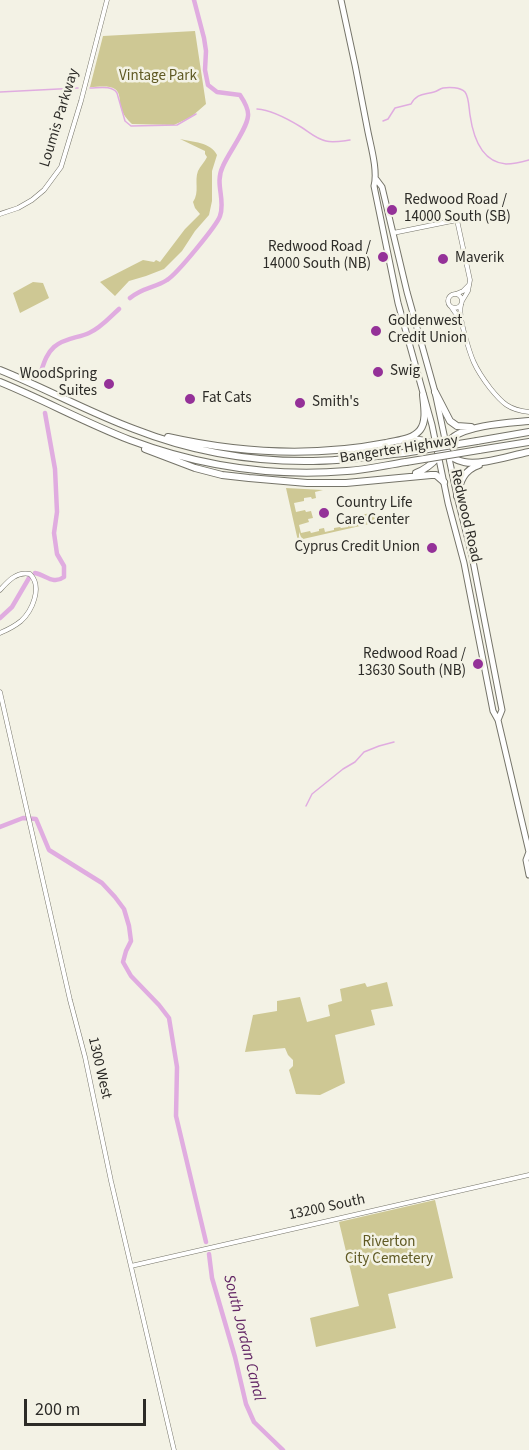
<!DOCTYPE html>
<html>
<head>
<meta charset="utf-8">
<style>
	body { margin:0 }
	#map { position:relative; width:529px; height:1450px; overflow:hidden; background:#f3f2e5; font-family:"Source Sans 3",sans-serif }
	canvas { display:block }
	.scale { position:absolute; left:24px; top:1399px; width:122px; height:27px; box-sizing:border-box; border:3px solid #2c2b27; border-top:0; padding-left:8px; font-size:18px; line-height:21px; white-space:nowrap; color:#2c2b27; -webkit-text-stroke:4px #f3f2e5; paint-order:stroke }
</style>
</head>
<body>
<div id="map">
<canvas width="529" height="1450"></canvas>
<div class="scale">200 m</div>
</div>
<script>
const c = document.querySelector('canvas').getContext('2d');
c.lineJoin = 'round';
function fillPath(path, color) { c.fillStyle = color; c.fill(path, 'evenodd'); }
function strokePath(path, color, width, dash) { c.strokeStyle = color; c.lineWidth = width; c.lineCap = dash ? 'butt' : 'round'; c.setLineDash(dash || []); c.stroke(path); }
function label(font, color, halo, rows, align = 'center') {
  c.font = font + ' "Source Sans 3",sans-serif'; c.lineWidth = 5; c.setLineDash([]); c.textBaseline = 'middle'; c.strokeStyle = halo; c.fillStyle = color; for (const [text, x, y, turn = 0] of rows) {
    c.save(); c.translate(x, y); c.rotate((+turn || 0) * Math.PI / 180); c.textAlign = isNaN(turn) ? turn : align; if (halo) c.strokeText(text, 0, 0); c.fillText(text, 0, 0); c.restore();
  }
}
fillPath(new Path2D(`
	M 195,31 L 206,104 L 191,117 L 174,125 L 132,124 C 127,119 123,115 121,108 C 119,102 121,93 115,89 C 109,85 98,87 90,87 L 103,36 Z
	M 180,139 C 192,142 211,142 217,155 L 212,171 L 212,201 L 209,215 L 195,231 L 182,251 L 164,269 L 146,276 L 129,281 L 115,296 L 100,282 L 143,260 L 154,262 L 156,260 L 160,262 L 185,229 L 200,214 L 195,208 L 193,202 C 200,192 194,181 198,171 C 200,166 205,162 207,157 L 205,154 L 205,151 Z
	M 33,282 L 43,283 L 49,298 L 20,313 L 13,293 Z
	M 286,488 L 323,490 L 315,492 L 316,498 L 312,499 L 311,497 L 304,498 L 304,501 L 294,503 L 296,512 L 305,510 L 306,512 L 311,511 L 313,518 L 308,519 L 309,522 L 299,525 L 301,533 L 310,531 L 311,533 L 319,531 L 319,529 L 324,528 L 325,532 L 334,530 L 334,528 L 340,527 L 341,528 L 348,527 L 348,525 L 360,521 L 359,515 L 372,513 L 382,521 L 303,539 L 301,537 L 299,532 L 299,537 L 301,540 L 298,541 Z
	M 387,982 L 393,1006 L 371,1010 L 375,1025 L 335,1035 L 345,1083 L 320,1095 L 296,1094 L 289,1070 L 293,1066 L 293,1060 L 288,1055 L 285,1048 L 245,1052 L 253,1015 L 277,1011 L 277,1001 L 300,997 L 307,1022 L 330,1016 L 328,1005 L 342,1001 L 340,989 L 365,983 L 367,987 Z
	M 435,1200 L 453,1278 L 388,1294 L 396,1328 L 316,1347 L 310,1318 L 359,1306 L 339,1222 Z`), '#cec894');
strokePath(new Path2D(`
	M 90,88 C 99,88 112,85 117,93 L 125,121 L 131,126 L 177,125 L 196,114
	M 0,92 L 78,88
	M 257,109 C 272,110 288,119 301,127 C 309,132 316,139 326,141 C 333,143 342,141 350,140
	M 383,121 L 388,119 L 395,108 L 411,104 C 417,93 424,95 434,92 C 438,91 439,89 443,88 C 449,87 460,87 465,92 C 469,97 469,109 470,115 C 473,136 481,162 506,164 C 513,164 522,162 529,160
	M 306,806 L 312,794 L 343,769 L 355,762 L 364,752 L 379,746 L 394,742`), '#e0ace0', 1.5);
strokePath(new Path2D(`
	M 130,298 C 143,287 155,288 167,280 C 177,274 217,225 220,216 C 226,199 214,184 223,166 C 229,152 247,129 248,116 C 249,109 244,101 240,95 L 217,92 L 208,85 L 205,70 L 206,51 L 204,38 L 194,0
	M 39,377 C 43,367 45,355 54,347 C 64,338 78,338 89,333 C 101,328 110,317 119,309
	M 35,573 C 46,575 53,585 64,577 L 64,566 L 57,554 L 54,533 L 57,512 L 55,469 L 45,413
	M 0,618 L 12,607 L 29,578
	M 0,827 L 23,818 L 36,819 L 49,850 L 102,883 L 115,897 L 124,909 L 129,926 L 131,941 L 126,951 L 123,962 L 131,976 L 159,1005 L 169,1018 L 177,1067 L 176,1116 L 206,1242
	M 209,1254 L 212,1278 L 235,1357 L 246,1404 L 254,1422 L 283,1450`), '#e0ace0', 4.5);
const tertiary = new Path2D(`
	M 0,214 L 18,208 L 32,200 L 44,190 L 61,167 L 81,101 L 107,0
	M 393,233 L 457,220 L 470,280 L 468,291 L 462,301
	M448 301a7 7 0 1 1 14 0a7 7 0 1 1-14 0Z
	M 456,294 L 463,291 L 469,285
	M 461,305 C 459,313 462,324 464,332 C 471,358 474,367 490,388 C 502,403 509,410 529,412
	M 452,308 L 461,321
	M 0,590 C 8,581 17,571 30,574 C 43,587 32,611 21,621 C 15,626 7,630 0,633
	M 0,692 L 70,1000 L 85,1057 L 111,1181 L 174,1450
	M 131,1266 L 529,1175`);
const primary = new Path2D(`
	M 341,0 C 351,44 360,88 368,132 C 371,147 378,171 374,186 L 398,303 L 432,425 L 448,503 L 464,563 L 493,711 L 498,720 L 529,852 L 526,860 L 529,875
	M 376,179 L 382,187 L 407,292 L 435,392 L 457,496 L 472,556 L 500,700 L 502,710 L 498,720`);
const motorway = new Path2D(`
	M 0,370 C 45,388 88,412 134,429 C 190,451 252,462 313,461 C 343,461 374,456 404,453
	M 0,382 C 44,400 86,423 130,440 C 199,466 273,477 347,471 C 366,470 386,465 406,462
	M 435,392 L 450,421 L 457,426 L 471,427
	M 168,437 C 239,453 314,457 386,443 C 397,440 412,440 420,430 C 427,421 424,406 423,395
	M 408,439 C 418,439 426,440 435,445 C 445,451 452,460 464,462 C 480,466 512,455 529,452
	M 477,441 L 529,432
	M 145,449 L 195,468 L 222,475 L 249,478 L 307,483 L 346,483 L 431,475 L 436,475 L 444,482
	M 479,450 L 529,442
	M 416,473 C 424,470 432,464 438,457 C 443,451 446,443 452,438 C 467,425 509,423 529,421
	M 457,496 C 460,481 464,470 479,465`);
strokePath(tertiary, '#757469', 5);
strokePath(primary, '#757469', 7);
strokePath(motorway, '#757469', 8);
strokePath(tertiary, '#fff', 4);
strokePath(primary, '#fff', 5);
strokePath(motorway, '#fff', 6);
const motorwayBridge = new Path2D(`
	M 404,453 L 477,441
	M 406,462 L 479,450`);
strokePath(motorwayBridge, '#757469', 8, []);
strokePath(motorwayBridge, '#fff', 6);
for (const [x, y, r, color] of [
	[392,210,6,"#943198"],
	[383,257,6,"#943198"],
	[443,259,6,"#943198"],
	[376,331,6,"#943198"],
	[378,372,6,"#943198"],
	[109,384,6,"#943198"],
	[190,399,6,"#943198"],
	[300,403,6,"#943198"],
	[324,513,6,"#943198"],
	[432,548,6,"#943198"],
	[478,664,6,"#943198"]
]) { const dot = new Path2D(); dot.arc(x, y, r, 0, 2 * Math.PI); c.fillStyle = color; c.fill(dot); strokePath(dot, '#f3f2e5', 2); }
label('15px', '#5f5923', '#f3f2e5', [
	["Vintage Park",158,77],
	["Riverton",389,1243],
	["City Cemetery",389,1260]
]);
label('15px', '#2c2b27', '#f3f2e5', [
	["Loumis Parkway",60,118,-73],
	["Bangerter Highway",399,450,-9],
	["Redwood Road",465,516,77],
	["1300 West",99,1068,77],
	["13200 South",327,1208,-12]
]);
label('15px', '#2c2b27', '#f3f2e5', [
	["Redwood Road /",404,201],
	["14000 South (SB)",404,218],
	["Redwood Road /",371,248,"right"],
	["14000 South (NB)",371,265,"right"],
	["Maverik",455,259],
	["Goldenwest",388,322],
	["Credit Union",388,339],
	["Swig",390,372],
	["WoodSpring",97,375,"right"],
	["Suites",97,392,"right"],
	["Fat Cats",202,399],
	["Smith's",312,403],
	["Country Life",336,504],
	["Care Center",336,521],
	["Cyprus Credit Union",420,548,"right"],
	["Redwood Road /",466,655,"right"],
	["13630 South (NB)",466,672,"right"]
], 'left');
label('italic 16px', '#622564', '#f3f2e5', [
	["South Jordan Canal",243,1338,76]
]);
</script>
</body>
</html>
